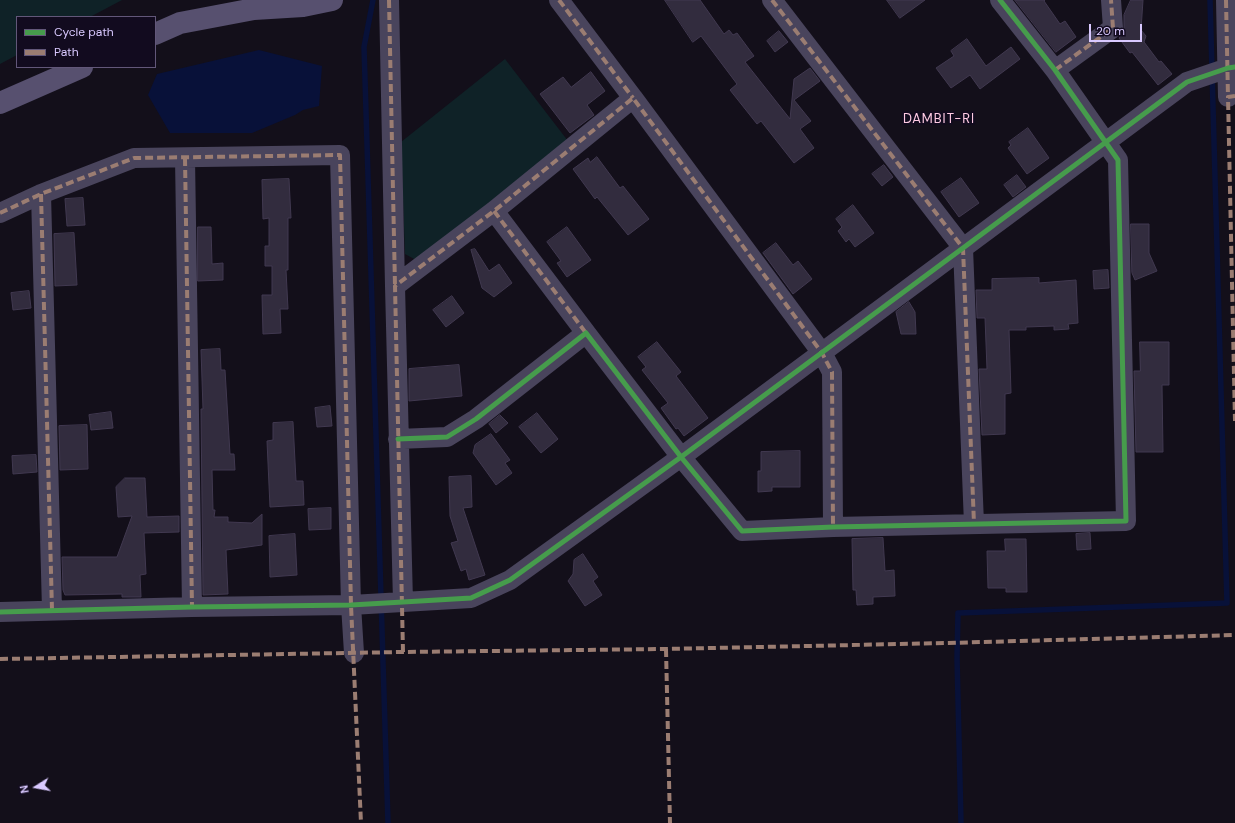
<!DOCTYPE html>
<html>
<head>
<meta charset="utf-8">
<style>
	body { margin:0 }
	#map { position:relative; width:1235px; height:823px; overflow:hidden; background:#130f1a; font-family:"DM Sans",sans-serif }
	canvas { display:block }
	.legend { position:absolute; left:16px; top:16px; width:140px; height:52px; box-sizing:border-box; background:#120b1f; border:1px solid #625779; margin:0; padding:5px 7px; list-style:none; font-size:12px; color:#d9c9ff }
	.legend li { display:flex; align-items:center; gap:8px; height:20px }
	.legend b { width:20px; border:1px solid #625779 }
	.north { position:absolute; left:16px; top:767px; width:40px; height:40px; -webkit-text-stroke:3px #120b1f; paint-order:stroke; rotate:259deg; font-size:11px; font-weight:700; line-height:16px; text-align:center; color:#d9c9ff }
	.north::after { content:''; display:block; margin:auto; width:14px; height:18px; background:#d9c9ff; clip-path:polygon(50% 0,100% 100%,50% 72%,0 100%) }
	.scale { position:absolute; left:1089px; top:24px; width:53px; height:18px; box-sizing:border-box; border:2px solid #d9c9ff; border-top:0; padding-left:5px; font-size:12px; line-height:14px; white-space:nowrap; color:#d9c9ff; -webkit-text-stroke:3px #120b1f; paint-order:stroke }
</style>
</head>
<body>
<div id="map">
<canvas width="1235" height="823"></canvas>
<ul class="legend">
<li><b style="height:5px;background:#469c4c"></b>Cycle path</li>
<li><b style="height:5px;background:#9b7d72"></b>Path</li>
</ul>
<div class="north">N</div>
<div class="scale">20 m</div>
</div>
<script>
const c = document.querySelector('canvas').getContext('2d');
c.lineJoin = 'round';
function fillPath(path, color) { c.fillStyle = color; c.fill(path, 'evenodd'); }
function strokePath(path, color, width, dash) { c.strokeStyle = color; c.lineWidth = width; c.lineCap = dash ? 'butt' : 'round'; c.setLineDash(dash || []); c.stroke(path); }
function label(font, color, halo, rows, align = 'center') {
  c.font = font + ' "DM Sans",sans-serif'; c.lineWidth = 4; c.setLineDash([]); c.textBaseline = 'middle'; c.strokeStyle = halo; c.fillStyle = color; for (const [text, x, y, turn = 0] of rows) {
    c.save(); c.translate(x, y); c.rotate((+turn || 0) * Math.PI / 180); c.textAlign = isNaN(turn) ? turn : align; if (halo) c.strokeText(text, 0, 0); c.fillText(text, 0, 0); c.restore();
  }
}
fillPath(new Path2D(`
	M 0,0 L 122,0 L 90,17 L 17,17 L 17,55 L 0,64 Z
	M 505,59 L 568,141 L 416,260 L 405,254 L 401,142 Z`), '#0f2227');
fillPath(new Path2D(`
	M 259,50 L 322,66 L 319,106 L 303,110 L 295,115 L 252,133 L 170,133 L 148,95 L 157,74 Z`), '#081139');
strokePath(new Path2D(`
	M 373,0 L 364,47 L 388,823
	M 961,823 L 957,658 L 958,613 L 1227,603 L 1210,0`), '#081139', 5.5);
const building = new Path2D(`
	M 665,0 L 700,0 L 724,34 L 729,30 L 733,35 L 737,33 L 754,56 L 745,62 L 790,119 L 794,79 L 810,68 L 820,81 L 794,100 L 811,121 L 800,129 L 814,148 L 794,163 L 761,121 L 757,124 L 730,90 L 737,84 L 701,36 L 693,42 Z
	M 887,0 L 925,0 L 900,18 Z
	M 1015,0 L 1045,0 L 1044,1 L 1060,24 L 1065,21 L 1076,37 L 1056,52 Z
	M 1131,0 L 1143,0 L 1141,30 L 1146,36 L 1144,42 L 1159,62 L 1161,61 L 1172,74 L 1158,85 L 1132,52 L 1130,53 L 1119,38 L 1124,32 L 1124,15 Z
	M 779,31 L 788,42 L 775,52 L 767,41 Z
	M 967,39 L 986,66 L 1011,47 L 1020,59 L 980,89 L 970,75 L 951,88 L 936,68 L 954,56 L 951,51 Z
	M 591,72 L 605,91 L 587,105 L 594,115 L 570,133 L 540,94 L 563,77 L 571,87 Z
	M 1028,128 L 1049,158 L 1027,174 L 1008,148 L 1011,145 L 1009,142 Z
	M 597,157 L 620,188 L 623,186 L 649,219 L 628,235 L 597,197 L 595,199 L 573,169 L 588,158 L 590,162 Z
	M 884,165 L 893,177 L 882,186 L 872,174 Z
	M 1017,175 L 1026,187 L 1013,197 L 1004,185 Z
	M 961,178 L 979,203 L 959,217 L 941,192 Z
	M 289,179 L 291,218 L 288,218 L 288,270 L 286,270 L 288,309 L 280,309 L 281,333 L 263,334 L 262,295 L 272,295 L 272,266 L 265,266 L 265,246 L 269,246 L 269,218 L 263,219 L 262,180 Z
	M 83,198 L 85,225 L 67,226 L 65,199 Z
	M 853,205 L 874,233 L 855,247 L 849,239 L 846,242 L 838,231 L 842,227 L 836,219 Z
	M 1131,224 L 1149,224 L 1149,253 L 1157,271 L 1135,280 L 1132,273 Z
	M 198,227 L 211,227 L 212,264 L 223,263 L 223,280 L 198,281 Z
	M 567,227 L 591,260 L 567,277 L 557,263 L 561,261 L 547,242 Z
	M 74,233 L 77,285 L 55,286 L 54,234 Z
	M 776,243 L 793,265 L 798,261 L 812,279 L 793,294 L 763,253 Z
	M 475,249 L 489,271 L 499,264 L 512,283 L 494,297 L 482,288 L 471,250 Z
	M 1108,270 L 1109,288 L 1094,289 L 1093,271 Z
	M 1039,278 L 1039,283 L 1076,280 L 1078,323 L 1068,324 L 1069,329 L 1054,330 L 1054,326 L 1026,327 L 1026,330 L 1009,330 L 1011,393 L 1005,394 L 1005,434 L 982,435 L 979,369 L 987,369 L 985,318 L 977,318 L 976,290 L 992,290 L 992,279 Z
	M 29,291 L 31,308 L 13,310 L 11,293 Z
	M 452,296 L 464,313 L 446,327 L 433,310 Z
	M 909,302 L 915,312 L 916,334 L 901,334 L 896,312 Z
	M 657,342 L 681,372 L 676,376 L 708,418 L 684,436 L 678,428 L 676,429 L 661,408 L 668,403 L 642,370 L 646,367 L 638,357 Z
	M 1140,342 L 1169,342 L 1169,385 L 1162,385 L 1163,452 L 1136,452 L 1134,371 L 1140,371 Z
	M 220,349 L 221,370 L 225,370 L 230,454 L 234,454 L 235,470 L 212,470 L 213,510 L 215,510 L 214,517 L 228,517 L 228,522 L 252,523 L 262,514 L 262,545 L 226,550 L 228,594 L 203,595 L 201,409 L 203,409 L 201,350 Z
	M 459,365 L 462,396 L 409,401 L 409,369 Z
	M 330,406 L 332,426 L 317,427 L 315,408 Z
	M 111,412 L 113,428 L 91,430 L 89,415 Z
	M 537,413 L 558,439 L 541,453 L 519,427 Z
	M 500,415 L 508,423 L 496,433 L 489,424 Z
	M 293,422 L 296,481 L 303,481 L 304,505 L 270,507 L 267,441 L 273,440 L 273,423 Z
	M 87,425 L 88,469 L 60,470 L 59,426 Z
	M 491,434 L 510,460 L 505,463 L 512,473 L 496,485 L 473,453 L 475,445 Z
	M 800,451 L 800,487 L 772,487 L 772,491 L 758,492 L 758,471 L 761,471 L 761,452 Z
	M 36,455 L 37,472 L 13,474 L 12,456 Z
	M 471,476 L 472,507 L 463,508 L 485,575 L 469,580 L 466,569 L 461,571 L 451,543 L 458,541 L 450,516 L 449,477 Z
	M 125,478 L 145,478 L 147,517 L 179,516 L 179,532 L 144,533 L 146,574 L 140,575 L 141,597 L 122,597 L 122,594 L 65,595 L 63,590 L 62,557 L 117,557 L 132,516 L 118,517 L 116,487 Z
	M 331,508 L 331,529 L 309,530 L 308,509 Z
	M 1090,533 L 1091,549 L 1077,550 L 1076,534 Z
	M 295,534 L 297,575 L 270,577 L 269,536 Z
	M 883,538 L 885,571 L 894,570 L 895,596 L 873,597 L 873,604 L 857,605 L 856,590 L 853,590 L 852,539 Z
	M 1005,539 L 1026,539 L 1027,592 L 1006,592 L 1006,588 L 988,588 L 987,551 L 1005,551 Z
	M 583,554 L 598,577 L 593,581 L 602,595 L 585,606 L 568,581 L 573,574 L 574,560 Z`);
fillPath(building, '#322c3e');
strokePath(building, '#413950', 1);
strokePath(new Path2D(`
	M 389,0 L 395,286
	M 559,0 L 633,98
	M 772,0 L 963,248 L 974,524
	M 1226,0 L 1228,97
	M 1055,70 L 1113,28 L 1111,0
	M 185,158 L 192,607
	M 41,194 L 52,610
	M 494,211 L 586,333
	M 0,213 L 41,194 L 134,158 L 340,155 L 351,605 L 354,653
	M 398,439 L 447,437 L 476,419 L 586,333 L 681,457 L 742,531 L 833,527 L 1126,521 L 1118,160 L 1055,70 L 1000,0
	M 403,602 L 395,286 L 494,211 L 633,98 L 822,353 L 832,372 L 833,527
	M 0,612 L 192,607 L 351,605 L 403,602 L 471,598 L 510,580 L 681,457 L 1187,82 L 1228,68 L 1235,67`), '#49445c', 20);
strokePath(new Path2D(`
	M 155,34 L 180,23 L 254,9 L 303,6 L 332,0
	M 0,103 L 82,67`), '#57506f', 22);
strokePath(new Path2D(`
	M 389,0 L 395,286
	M 559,0 L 633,98
	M 772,0 L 963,248 L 974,524
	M 1226,0 L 1228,97
	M 1055,70 L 1113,28 L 1111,0
	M 1235,96 L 1228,97 L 1235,421
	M 185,158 L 192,607
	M 41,194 L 52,610
	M 494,211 L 586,333
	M 0,213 L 41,194 L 134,158 L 340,155 L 351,605 L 361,823
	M 666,649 L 670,823
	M 403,652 L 395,286 L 494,211 L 633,98 L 822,353 L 832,372 L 833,527
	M 0,659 L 403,652 L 666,649 L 948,643 L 1235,635`), '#9b7d72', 4, [8, 4]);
strokePath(new Path2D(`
	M 398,439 L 447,437 L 476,419 L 586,333 L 681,457 L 742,531 L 833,527 L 1126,521 L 1118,160 L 1055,70 L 1000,0
	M 0,612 L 192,607 L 351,605 L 403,602 L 471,598 L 510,580 L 681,457 L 1187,82 L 1228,68 L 1235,67`), '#469c4c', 5);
c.letterSpacing = '1px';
label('13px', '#ffcbe3', '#120b1f', [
	["DAMBIT-RI",939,120]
]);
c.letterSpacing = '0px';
</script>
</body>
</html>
